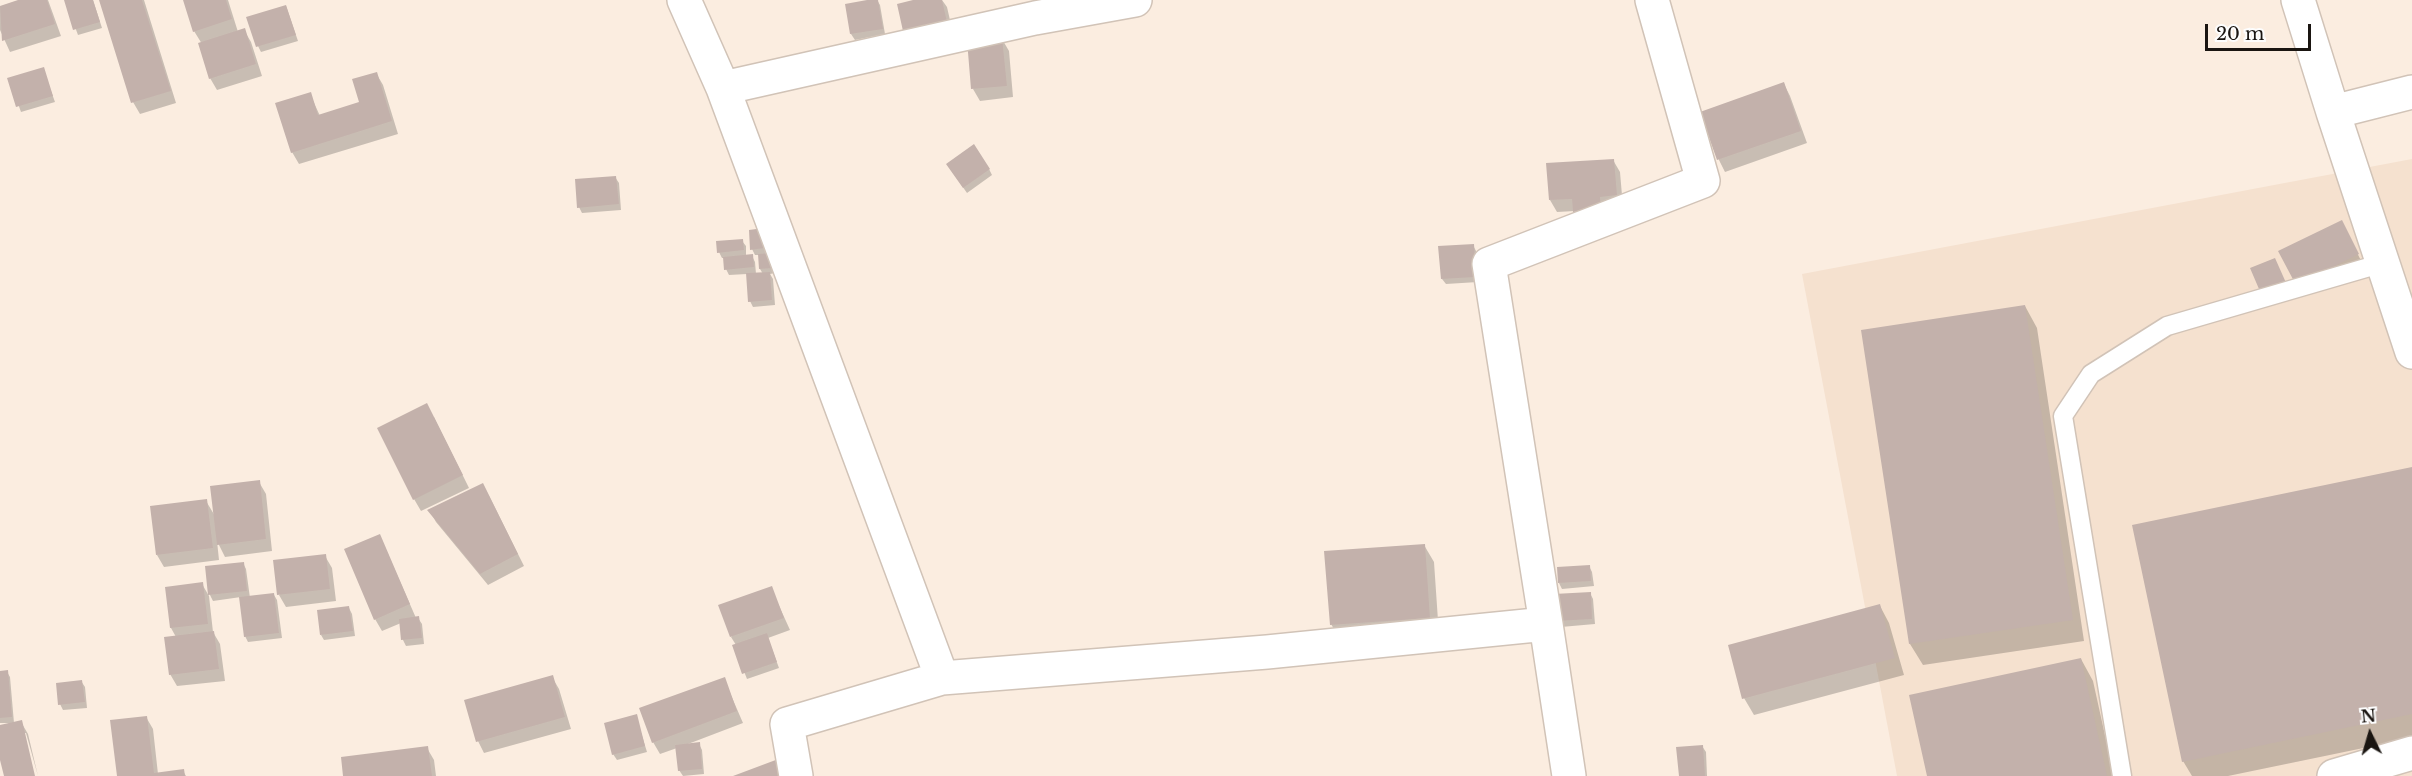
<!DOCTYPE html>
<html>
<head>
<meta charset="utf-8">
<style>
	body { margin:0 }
	#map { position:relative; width:2412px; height:776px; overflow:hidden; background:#fbede0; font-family:"Libre Baskerville",serif }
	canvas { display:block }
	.north { position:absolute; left:2340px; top:704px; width:60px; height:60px; -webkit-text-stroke:4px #fdfdfd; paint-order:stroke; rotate:355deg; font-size:16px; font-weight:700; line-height:24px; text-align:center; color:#1a1511 }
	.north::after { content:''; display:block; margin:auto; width:21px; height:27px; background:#1a1511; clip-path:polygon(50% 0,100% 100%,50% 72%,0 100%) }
	.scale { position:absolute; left:2205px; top:24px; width:106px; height:27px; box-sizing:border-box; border:3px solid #1a1511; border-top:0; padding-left:8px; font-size:18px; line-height:21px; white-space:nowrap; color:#1a1511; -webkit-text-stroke:4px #fdfdfd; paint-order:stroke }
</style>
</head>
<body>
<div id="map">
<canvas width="2412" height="776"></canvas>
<div class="north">N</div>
<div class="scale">20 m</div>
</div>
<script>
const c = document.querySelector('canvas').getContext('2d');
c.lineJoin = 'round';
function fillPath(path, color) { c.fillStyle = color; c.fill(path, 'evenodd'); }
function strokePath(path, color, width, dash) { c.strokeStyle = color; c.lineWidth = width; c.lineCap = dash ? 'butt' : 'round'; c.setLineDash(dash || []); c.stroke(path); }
fillPath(new Path2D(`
	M 2412,159 L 2412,776 L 1897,776 L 1802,274 Z`), '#f5e1cf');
fillPath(new Path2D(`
	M 23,0 L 48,0 L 61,36 L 10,52 L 0,30 L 0,7 Z
	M 65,0 L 93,0 L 102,28 L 78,35 Z
	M 101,0 L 144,0 L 176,103 L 140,114 L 133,102 Z
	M 185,0 L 228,0 L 238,32 L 244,30 L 251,42 L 262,76 L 217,90 L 210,78 L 202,44 L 194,31 Z
	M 877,0 L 880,5 L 885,34 L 855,40 L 851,34 L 846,5 Z
	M 920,0 L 942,0 L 947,7 L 957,51 Z
	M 286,6 L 298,41 L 261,52 L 258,46 Z
	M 1002,39 L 1009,51 L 1013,97 L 980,101 L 973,89 Z
	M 43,69 L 55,102 L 21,112 L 9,79 Z
	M 376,73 L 383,85 L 398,134 L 299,164 L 292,152 L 310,94 L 320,116 L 361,103 Z
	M 1784,84 L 1790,96 L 1807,143 L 1725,172 L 1719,160 L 1702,113 Z
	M 1613,160 L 1620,172 L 1623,207 L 1582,224 L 1575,211 L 1557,212 L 1550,200 Z
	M 989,169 L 992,175 L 967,193 L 951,170 Z
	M 615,177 L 619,183 L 621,210 L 582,213 L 579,207 Z
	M 750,231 L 771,255 L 775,273 L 770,274 L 773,279 L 775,305 L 753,307 L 750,301 L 747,274 L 729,275 L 726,269 L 725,258 L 722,258 L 719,252 L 742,241 L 746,246 L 746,256 L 752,256 L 755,262 L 756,274 L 763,274 L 760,269 L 759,255 L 755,255 L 752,249 Z
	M 2348,234 L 2364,267 L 2304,296 L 2297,285 Z
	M 1473,245 L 1476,251 L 1478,282 L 1446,284 L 1442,279 Z
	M 2025,306 L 2037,328 L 2084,641 L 1923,665 L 1910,644 Z
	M 434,417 L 469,488 L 421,511 L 414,499 Z
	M 2412,468 L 2412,738 L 2228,776 L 2192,776 L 2183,761 Z
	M 259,482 L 266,494 L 272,551 L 225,557 L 217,541 L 219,560 L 164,567 L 157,555 L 206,501 L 215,516 Z
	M 489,496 L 524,566 L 488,585 L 436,522 L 430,511 Z
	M 380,536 L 416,618 L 418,618 L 422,624 L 424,644 L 406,646 L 403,640 L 401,623 L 382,631 L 375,619 Z
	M 1424,545 L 1434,562 L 1439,635 L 1341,641 L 1331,624 Z
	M 325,556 L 332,568 L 336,601 L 286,607 L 279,595 Z
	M 243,563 L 246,569 L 250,598 L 274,595 L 277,600 L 282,638 L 248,642 L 245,636 L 241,597 L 213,601 L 210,595 L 206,568 Z
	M 1589,566 L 1592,572 L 1594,586 L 1562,589 L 1559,583 Z
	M 202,584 L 209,596 L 213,632 L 220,644 L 225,681 L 177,686 L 170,674 L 176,637 L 171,628 L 166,588 Z
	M 771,588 L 790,630 L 768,638 L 779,668 L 747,679 L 734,646 L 736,645 L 731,637 Z
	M 1590,593 L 1593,599 L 1595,624 L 1561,627 L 1558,621 Z
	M 1880,606 L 1889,623 L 1904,675 L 1754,715 L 1744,698 Z
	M 349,608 L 352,614 L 355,636 L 324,640 L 321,635 Z
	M 2081,659 L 2093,681 L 2114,776 L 1929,776 Z
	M 0,672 L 7,672 L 10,677 L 14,723 L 21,722 L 28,734 L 38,776 L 26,733 L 23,733 L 33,776 L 5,776 L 0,754 L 0,727 L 10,724 L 10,723 L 0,723 Z
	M 552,677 L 559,689 L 571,729 L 484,753 L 478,741 Z
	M 724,679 L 743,723 L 688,744 L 699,744 L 702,750 L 704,774 L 683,776 L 679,770 L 677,748 L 660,754 L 653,742 Z
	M 81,681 L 85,687 L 87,708 L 63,710 L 60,704 Z
	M 636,716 L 647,752 L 617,760 L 613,754 Z
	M 146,717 L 153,729 L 158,774 L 183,771 L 186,776 L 119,776 Z
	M 1702,746 L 1706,752 L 1707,776 L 1680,776 Z
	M 427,748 L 434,760 L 436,776 L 345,776 Z`), '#0003');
fillPath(new Path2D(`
	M 18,0 L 47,0 L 55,24 L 2,41 L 0,6 Z
	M 64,0 L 93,0 L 100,22 L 73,30 Z
	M 99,0 L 142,0 L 171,91 L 131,103 Z
	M 183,0 L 226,0 L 232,19 L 193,32 Z
	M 867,0 L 878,0 L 883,29 L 850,34 L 845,4 Z
	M 913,0 L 942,0 L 951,39 L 907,49 L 897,4 Z
	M 286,5 L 296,35 L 256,47 L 246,17 Z
	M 245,28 L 256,64 L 209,79 L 198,43 Z
	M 1002,37 L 1007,86 L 971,89 L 967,40 Z
	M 44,67 L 53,96 L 16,107 L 7,78 Z
	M 377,72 L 392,121 L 291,153 L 275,103 L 311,92 L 318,115 L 359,102 L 352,79 Z
	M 1784,82 L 1801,131 L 1717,160 L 1700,112 Z
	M 974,144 L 990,169 L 963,188 L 946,164 Z
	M 1614,159 L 1617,195 L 1600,197 L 1601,210 L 1573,212 L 1572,199 L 1549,200 L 1546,163 Z
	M 616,176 L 619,204 L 577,208 L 575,179 Z
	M 2342,220 L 2359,254 L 2296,285 L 2278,251 Z
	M 764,228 L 765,248 L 750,250 L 749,230 Z
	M 743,239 L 744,250 L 717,253 L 716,241 Z
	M 1474,244 L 1476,277 L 1441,279 L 1438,246 Z
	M 772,253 L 773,268 L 759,269 L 758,254 Z
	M 753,254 L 754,267 L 724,270 L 723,257 Z
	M 2275,258 L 2287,285 L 2262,296 L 2250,268 Z
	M 770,272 L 772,300 L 748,302 L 746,273 Z
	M 2025,305 L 2073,620 L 1909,644 L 1861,330 Z
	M 427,403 L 463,475 L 413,500 L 377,428 Z
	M 2412,467 L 2412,714 L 2182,762 L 2132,525 Z
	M 260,480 L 266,539 L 217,545 L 210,486 Z
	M 483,483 L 518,554 L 480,574 L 427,510 Z
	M 207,499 L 213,548 L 156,555 L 150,506 Z
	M 380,534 L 410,604 L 374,620 L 344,549 Z
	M 1425,544 L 1430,618 L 1330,625 L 1324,551 Z
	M 326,554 L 330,589 L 277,595 L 273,560 Z
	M 244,562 L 247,591 L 208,595 L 205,566 Z
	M 1590,565 L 1591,581 L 1558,583 L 1557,567 Z
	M 203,582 L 208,624 L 170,628 L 165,587 Z
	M 772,586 L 784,618 L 730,637 L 718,605 Z
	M 1591,592 L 1592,619 L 1556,621 L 1554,594 Z
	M 274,593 L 279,633 L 244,637 L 239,597 Z
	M 1880,604 L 1895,658 L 1742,699 L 1728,645 Z
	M 349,606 L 353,631 L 320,635 L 317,610 Z
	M 419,616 L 422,638 L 401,640 L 399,619 Z
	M 214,631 L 219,669 L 169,675 L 164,637 Z
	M 767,633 L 777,662 L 742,674 L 732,645 Z
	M 2081,658 L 2107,776 L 1927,776 L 1909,695 Z
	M 8,670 L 12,717 L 0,718 L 0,671 Z
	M 553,675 L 565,717 L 476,742 L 464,700 Z
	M 725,677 L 737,711 L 652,743 L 639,708 Z
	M 82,680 L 85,702 L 58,705 L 56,683 Z
	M 637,714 L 645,746 L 612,755 L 604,723 Z
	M 147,716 L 154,773 L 184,769 L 185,776 L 117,776 L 110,720 Z
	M 22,720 L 35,776 L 4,776 L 0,760 L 0,725 Z
	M 700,742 L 702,769 L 678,771 L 675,745 Z
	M 1703,745 L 1705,776 L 1679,776 L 1676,747 Z
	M 428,746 L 432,776 L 343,776 L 341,757 Z
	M 781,758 L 788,776 L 733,776 Z`), '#c3b1ab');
const service = new Path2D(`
	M 2122,776 L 2063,416 L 2091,374 L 2167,326 L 2383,263`);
const minor = new Path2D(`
	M 684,0 L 723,88 L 942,678 L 1267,652 L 1546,624 L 1489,264 L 1703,181 L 1652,0
	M 2298,0 L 2333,112 L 2412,92
	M 723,88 L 1035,18 L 1135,0
	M 2333,112 L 2412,352
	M 1546,624 L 1569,776
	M 796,776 L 787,724 L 942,678
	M 2334,776 L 2412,753`);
strokePath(service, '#d1c3b7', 21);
strokePath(minor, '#d1c3b7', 36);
strokePath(service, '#fff', 18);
strokePath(minor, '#fff', 33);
</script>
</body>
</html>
